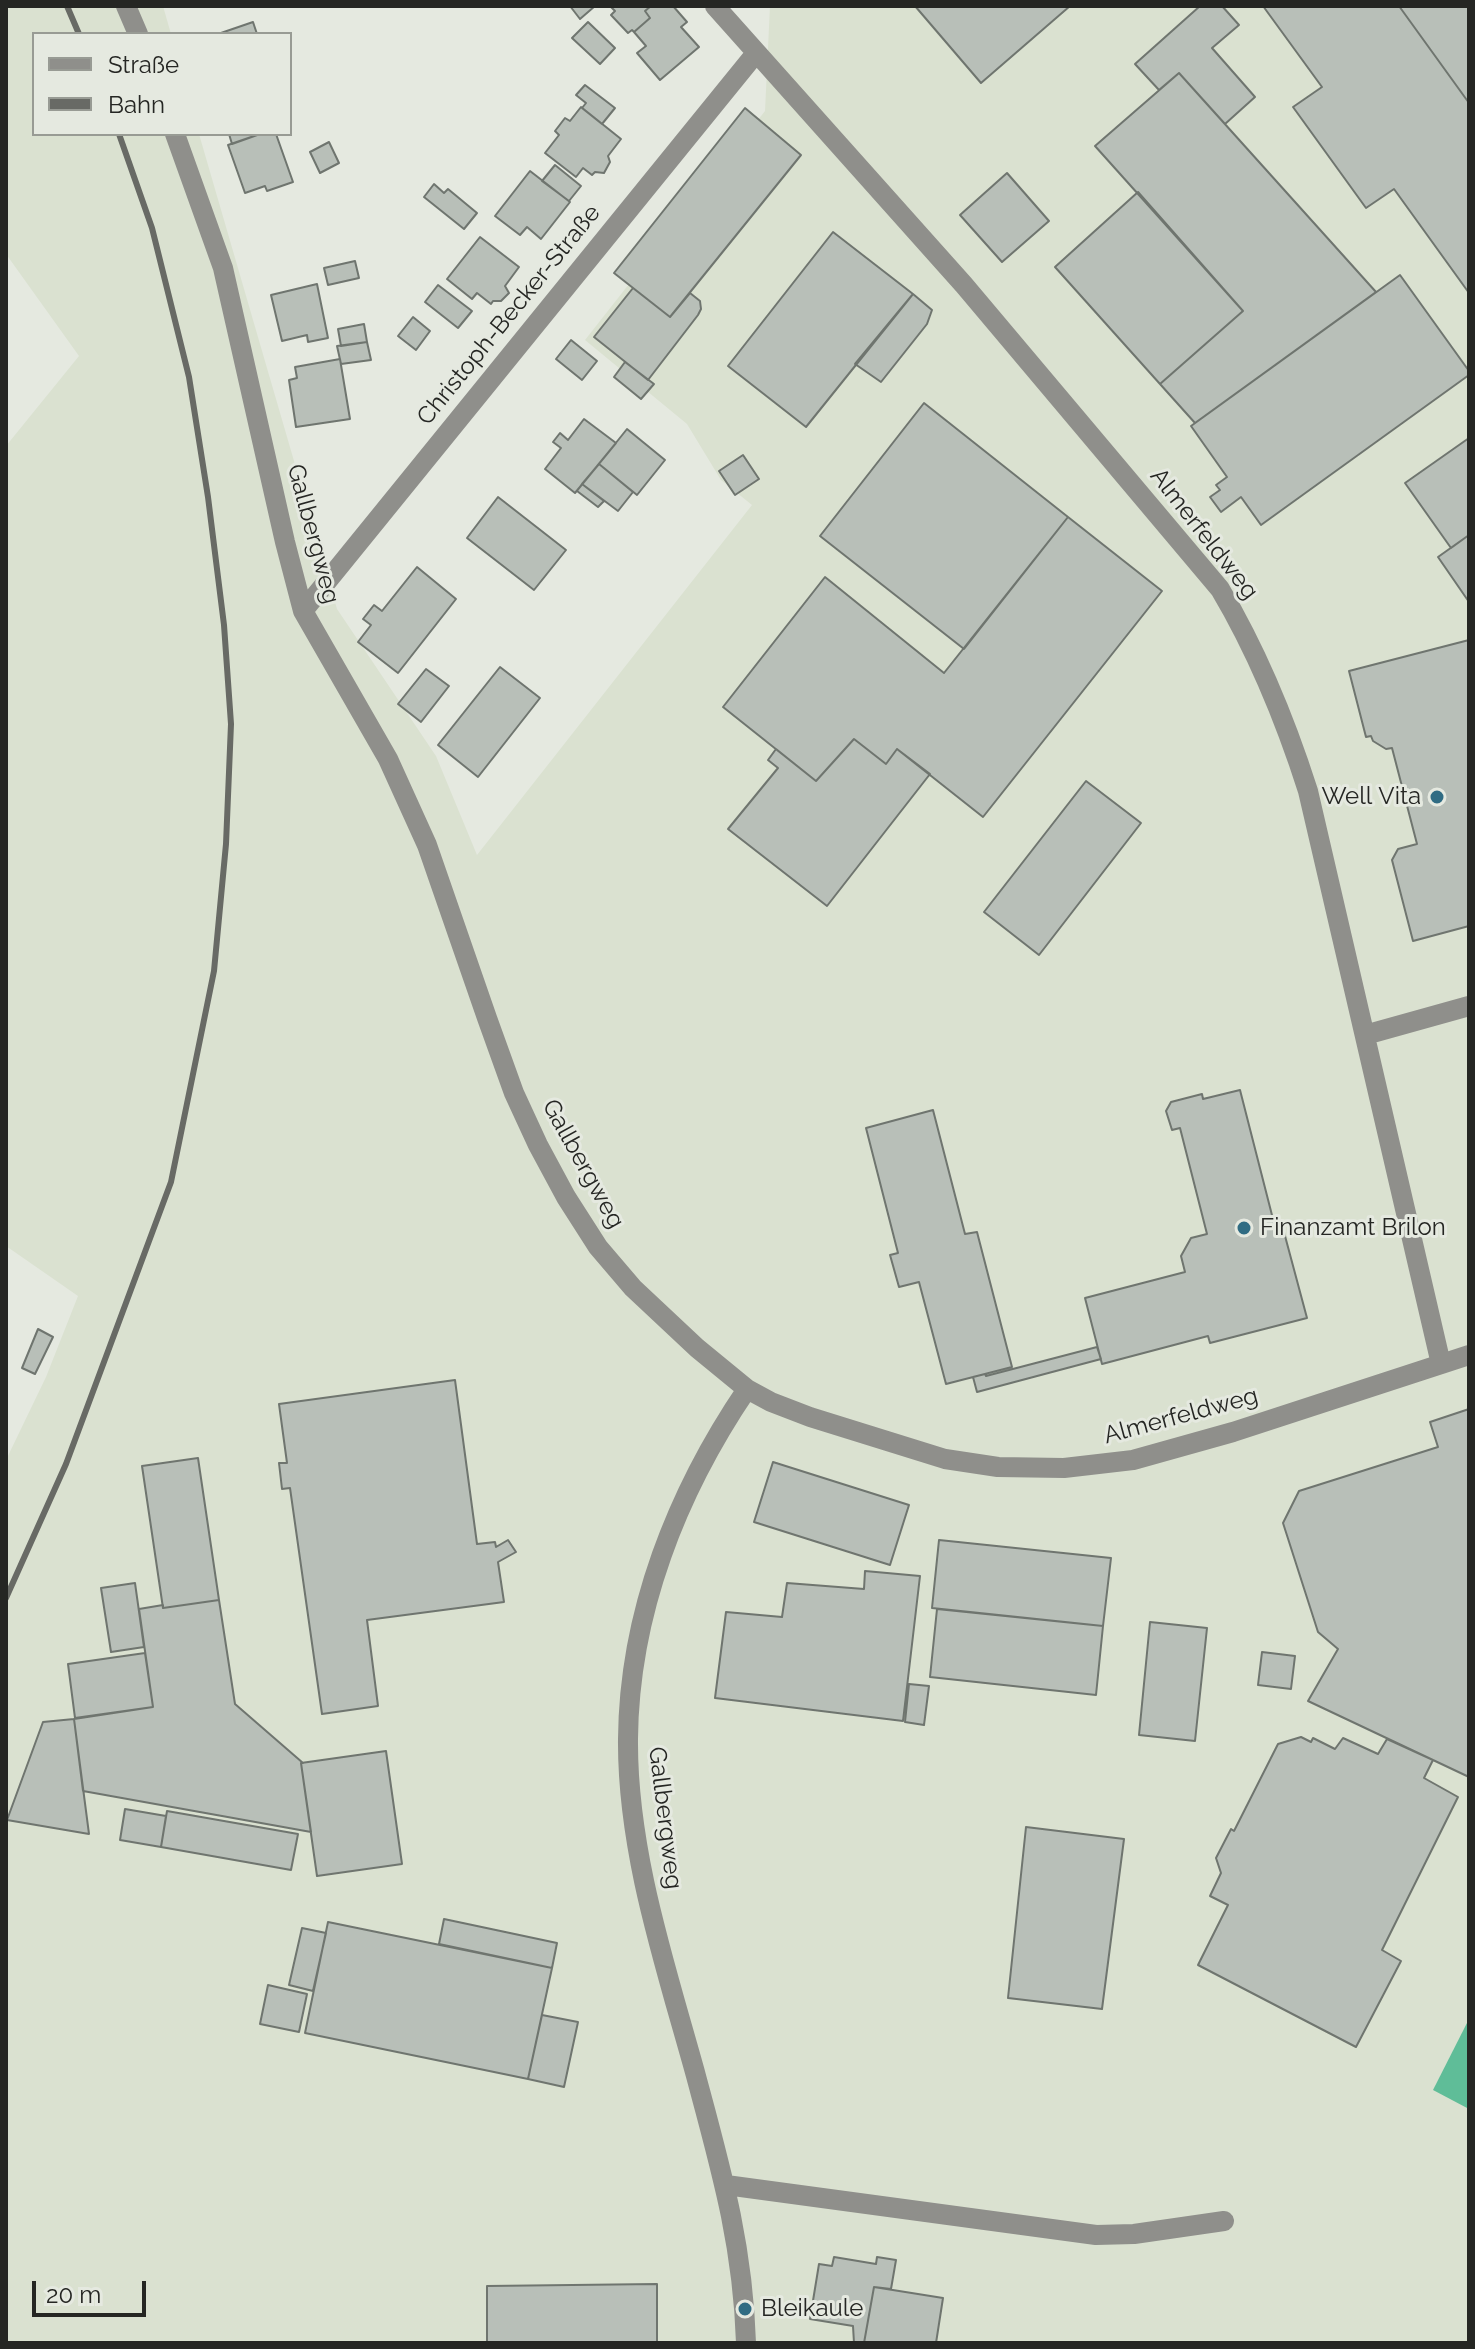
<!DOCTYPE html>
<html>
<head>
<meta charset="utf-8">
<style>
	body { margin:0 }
	#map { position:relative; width:1475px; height:2349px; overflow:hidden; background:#e5e9e0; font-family:Raleway,sans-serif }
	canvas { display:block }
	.frame { position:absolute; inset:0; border:8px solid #252623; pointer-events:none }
	.legend { position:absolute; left:32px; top:32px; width:260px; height:104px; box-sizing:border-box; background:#e5e9e0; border:2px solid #989b94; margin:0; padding:10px 14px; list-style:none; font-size:24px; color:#252623 }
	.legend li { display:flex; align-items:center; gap:16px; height:40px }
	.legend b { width:40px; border:2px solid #989b94 }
	.scale { position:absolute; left:32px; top:2281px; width:114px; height:36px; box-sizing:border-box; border:4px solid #252623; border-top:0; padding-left:10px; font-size:24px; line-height:28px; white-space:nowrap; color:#252623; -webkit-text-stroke:6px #e5e9e0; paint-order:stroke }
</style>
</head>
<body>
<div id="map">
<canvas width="1475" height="2349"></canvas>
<div class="frame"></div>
<ul class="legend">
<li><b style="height:10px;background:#8f8f8b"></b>Straße</li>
<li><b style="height:10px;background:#686a65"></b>Bahn</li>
</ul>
<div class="scale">20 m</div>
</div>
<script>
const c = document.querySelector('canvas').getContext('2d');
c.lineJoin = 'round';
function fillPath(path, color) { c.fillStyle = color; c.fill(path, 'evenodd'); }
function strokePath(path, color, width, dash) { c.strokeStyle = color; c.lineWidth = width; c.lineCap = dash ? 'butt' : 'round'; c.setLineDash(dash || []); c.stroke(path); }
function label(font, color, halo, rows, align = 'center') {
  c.font = font + ' Raleway,sans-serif'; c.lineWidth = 6; c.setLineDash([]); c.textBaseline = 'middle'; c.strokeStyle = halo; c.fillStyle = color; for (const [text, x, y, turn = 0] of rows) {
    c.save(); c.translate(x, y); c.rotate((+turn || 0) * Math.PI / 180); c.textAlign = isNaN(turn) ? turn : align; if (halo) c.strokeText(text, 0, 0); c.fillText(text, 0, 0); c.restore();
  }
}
fillPath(new Path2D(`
	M 6,6 L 163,6 L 171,34 L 34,34 L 34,134 L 199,134 L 337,609 L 436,756 L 477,855 L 752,505 L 721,480 L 687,424 L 585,340 L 765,111 L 770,6 L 1469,6 L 1469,2343 L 6,2343 L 6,1460 L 46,1377 L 78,1296 L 6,1246 L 6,446 L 79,356 L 6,254 Z`), '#dae1d0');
fillPath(new Path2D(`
	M 1469,2019 L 1469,2109 L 1433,2090 Z`), '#5fbd98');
const building = new Path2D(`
	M 570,6 L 595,6 L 580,19 Z
	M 610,6 L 651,6 L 645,11 L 650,18 L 634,32 L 632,30 L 628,33 L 611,15 L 615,11 Z
	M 651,6 L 673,6 L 687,22 L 681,27 L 699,47 L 660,80 L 637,53 L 646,46 L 634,32 L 650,18 L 645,11 Z
	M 915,6 L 1070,6 L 981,83 Z
	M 1200,6 L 1222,6 L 1239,25 L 1212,48 L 1255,97 L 1225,124 L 1179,73 L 1159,90 L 1135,64 Z
	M 1263,6 L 1399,6 L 1469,103 L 1469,293 L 1394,189 L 1366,208 L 1293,107 L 1322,87 Z
	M 1399,6 L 1469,6 L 1469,103 Z
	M 253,22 L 257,34 L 218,34 Z
	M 588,22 L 615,48 L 600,64 L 572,38 Z
	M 1179,73 L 1376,292 L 1195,423 L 1160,384 L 1243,311 L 1095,146 Z
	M 585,85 L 615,108 L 602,124 L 582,108 L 586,103 L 576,95 Z
	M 581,107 L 621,139 L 608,156 L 610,162 L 604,173 L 595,172 L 592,175 L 583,168 L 576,177 L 545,153 L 559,135 L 555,131 L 565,118 L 570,121 Z
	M 745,108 L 801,155 L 670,317 L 614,273 Z
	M 229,134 L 260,134 L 232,144 Z
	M 260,134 L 276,134 L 293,182 L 267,191 L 265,186 L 245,193 L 228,145 Z
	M 329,142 L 339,163 L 320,173 L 310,152 Z
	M 555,165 L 581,186 L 569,201 L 542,181 Z
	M 530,171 L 570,202 L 541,239 L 527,227 L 520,235 L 495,216 Z
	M 1007,173 L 1049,221 L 1002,262 L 960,215 Z
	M 434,184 L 444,193 L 448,189 L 477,213 L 464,229 L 424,197 Z
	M 1138,192 L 1243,311 L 1160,384 L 1055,267 Z
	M 833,232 L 913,294 L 806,427 L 728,366 Z
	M 480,237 L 519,267 L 505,286 L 509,293 L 501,301 L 493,301 L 491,304 L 477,293 L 472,299 L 447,279 Z
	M 355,261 L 359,278 L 328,285 L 324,268 Z
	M 1400,275 L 1469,371 L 1469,375 L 1261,525 L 1241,497 L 1221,512 L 1210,497 L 1220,490 L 1216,485 L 1227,477 L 1191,426 Z
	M 317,284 L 328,338 L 308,342 L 307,335 L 282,341 L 271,295 Z
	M 438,285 L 472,311 L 458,328 L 425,302 Z
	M 633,288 L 670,317 L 690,293 L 700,301 L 701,309 L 698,315 L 648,380 L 594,337 Z
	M 913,294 L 932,310 L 927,324 L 881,382 L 855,364 Z
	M 413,317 L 430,331 L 416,350 L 398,336 Z
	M 364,324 L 367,342 L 341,346 L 338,329 Z
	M 571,340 L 597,361 L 582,380 L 556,359 Z
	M 367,342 L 371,360 L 341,364 L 337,346 Z
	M 340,359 L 350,419 L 296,427 L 289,380 L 297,378 L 295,367 Z
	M 625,362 L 654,384 L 641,399 L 614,377 Z
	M 924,403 L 1068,517 L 964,649 L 820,536 Z
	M 584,419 L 616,443 L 575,493 L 545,469 L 561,448 L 553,442 L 560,433 L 568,440 Z
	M 627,429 L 665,460 L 637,495 L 599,464 Z
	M 1469,438 L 1469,535 L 1451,548 L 1405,483 Z
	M 743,455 L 759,479 L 735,495 L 719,471 Z
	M 599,464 L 633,492 L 618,511 L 582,484 Z
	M 582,484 L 604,501 L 598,507 L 577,491 Z
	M 498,497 L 566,550 L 534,590 L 467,538 Z
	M 1068,517 L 1162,591 L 983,817 L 897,749 L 886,764 L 854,739 L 816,781 L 723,707 L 825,577 L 944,673 Z
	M 1469,535 L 1469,602 L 1438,557 Z
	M 417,567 L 456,599 L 398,673 L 358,642 L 371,625 L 363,619 L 374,605 L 382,611 Z
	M 1469,640 L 1469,926 L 1413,941 L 1392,860 L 1398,849 L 1417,844 L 1392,748 L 1386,749 L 1373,741 L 1371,736 L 1366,737 L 1349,671 Z
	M 500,667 L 540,698 L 478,777 L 438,745 Z
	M 426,669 L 449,686 L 421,722 L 398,704 Z
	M 854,739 L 886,764 L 897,749 L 930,774 L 827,906 L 728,829 L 778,768 L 768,760 L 776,749 L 816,781 Z
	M 1086,781 L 1141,823 L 1039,955 L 984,912 Z
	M 1240,1090 L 1274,1223 L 1281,1221 L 1307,1318 L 1210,1343 L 1208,1336 L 1102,1364 L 1085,1298 L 1185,1272 L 1181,1256 L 1191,1238 L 1207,1234 L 1180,1128 L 1172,1130 L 1166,1111 L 1171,1102 L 1202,1094 L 1203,1099 Z
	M 933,1110 L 965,1234 L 977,1232 L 1012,1367 L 946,1384 L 919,1282 L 899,1287 L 890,1255 L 898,1253 L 866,1128 Z
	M 38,1329 L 53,1337 L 35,1374 L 22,1368 Z
	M 1097,1347 L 1101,1359 L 977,1392 L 973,1377 L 985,1374 L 986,1376 Z
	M 455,1380 L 477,1544 L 495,1542 L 496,1547 L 508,1540 L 516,1552 L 498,1562 L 504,1602 L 367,1620 L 378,1706 L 322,1714 L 290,1488 L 282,1489 L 279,1463 L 287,1463 L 279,1404 Z
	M 1469,1409 L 1469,1777 L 1308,1701 L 1338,1649 L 1318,1632 L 1283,1523 L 1299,1491 L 1438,1447 L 1430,1422 Z
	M 198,1458 L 219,1600 L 163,1608 L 142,1466 Z
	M 773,1462 L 909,1505 L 890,1565 L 754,1522 Z
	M 939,1540 L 1111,1558 L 1103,1626 L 932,1608 Z
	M 865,1571 L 920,1576 L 903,1721 L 715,1698 L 726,1612 L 782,1617 L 787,1583 L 864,1589 Z
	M 135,1583 L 144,1647 L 111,1652 L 101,1588 Z
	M 219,1600 L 235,1704 L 303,1763 L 301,1763 L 311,1832 L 83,1791 L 74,1719 L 153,1707 L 139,1609 L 163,1605 L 163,1608 Z
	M 937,1609 L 1103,1626 L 1096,1695 L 930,1677 Z
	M 1150,1622 L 1207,1628 L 1195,1741 L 1139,1735 Z
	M 1262,1652 L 1295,1656 L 1291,1689 L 1258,1685 Z
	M 145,1653 L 153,1707 L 75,1718 L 68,1664 Z
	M 909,1684 L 929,1686 L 924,1725 L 905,1722 Z
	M 74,1719 L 89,1834 L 7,1820 L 43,1722 Z
	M 1301,1737 L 1311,1742 L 1313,1738 L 1335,1749 L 1343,1738 L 1378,1754 L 1387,1739 L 1433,1760 L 1424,1778 L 1458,1797 L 1382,1950 L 1401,1961 L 1356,2047 L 1198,1965 L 1228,1905 L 1210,1896 L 1221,1873 L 1216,1858 L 1231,1829 L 1234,1831 L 1278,1744 Z
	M 386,1751 L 402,1864 L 317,1876 L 301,1763 Z
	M 125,1809 L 166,1816 L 161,1847 L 120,1840 Z
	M 167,1811 L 298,1834 L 291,1870 L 161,1847 Z
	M 1026,1827 L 1124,1839 L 1102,2009 L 1008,1998 Z
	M 444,1919 L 557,1943 L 552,1968 L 439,1944 Z
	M 328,1922 L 552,1968 L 528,2079 L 305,2033 Z
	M 302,1928 L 326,1933 L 313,1991 L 289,1985 Z
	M 268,1985 L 307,1994 L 299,2032 L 260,2024 Z
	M 542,2015 L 578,2022 L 564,2087 L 528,2079 Z
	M 834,2257 L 876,2264 L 877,2257 L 896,2260 L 891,2289 L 874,2287 L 864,2343 L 854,2343 L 853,2326 L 810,2319 L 819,2264 L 832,2266 Z
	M 657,2284 L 657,2343 L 487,2343 L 487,2286 Z
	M 874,2287 L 943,2298 L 936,2343 L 864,2343 Z`);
fillPath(building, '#b8bfb8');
strokePath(building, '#6f756f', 2);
strokePath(new Path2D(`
	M 126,6 L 138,34
	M 715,6 L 964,285 L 1220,589 C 1258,653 1285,719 1308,791 L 1441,1364
	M 175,134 L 223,268 L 285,542 L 303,611 L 388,759 L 427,845 L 487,1018 L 514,1093 L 538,1145 L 566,1197 L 598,1247 L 633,1288 L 697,1348 L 747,1389 L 771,1402 L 810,1417 L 945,1459 L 998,1467 L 1064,1468 L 1133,1460 L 1233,1432 L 1469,1355
	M 303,611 L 756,53
	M 1365,1035 L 1469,1006
	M 726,2185 L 1096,2235 L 1134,2234 L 1224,2221
	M 746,2343 C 743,2245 721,2169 696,2076 C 666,1967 627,1853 628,1739 C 629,1613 677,1492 747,1389`), '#8f8f8b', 20);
strokePath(new Path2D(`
	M 67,6 L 79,34
	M 6,1598 L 66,1464 L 171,1182 L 214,971 L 226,844 L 231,724 L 224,625 L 208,497 L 189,377 L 152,228 L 119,134`), '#686a65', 6);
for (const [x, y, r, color] of [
	[1437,797,8,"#306c83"],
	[1244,1228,8,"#306c83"],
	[745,2309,8,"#306c83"]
]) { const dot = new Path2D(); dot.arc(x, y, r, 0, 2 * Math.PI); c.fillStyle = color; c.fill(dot); strokePath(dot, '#e5e9e0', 3); }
label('24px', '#252623', '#e5e9e0', [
	["Christoph-Becker-Straße",509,315,-51],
	["Gallbergweg",313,534,75],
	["Almerfeldweg",1204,534,52],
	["Gallbergweg",583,1164,61],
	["Almerfeldweg",1181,1416,-15],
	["Gallbergweg",665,1818,83]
]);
label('24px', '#252623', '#e5e9e0', [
	["Well Vita",1421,797,"right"],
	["Finanzamt Brilon",1260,1228],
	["Bleikaule",761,2309]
], 'left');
</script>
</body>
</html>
